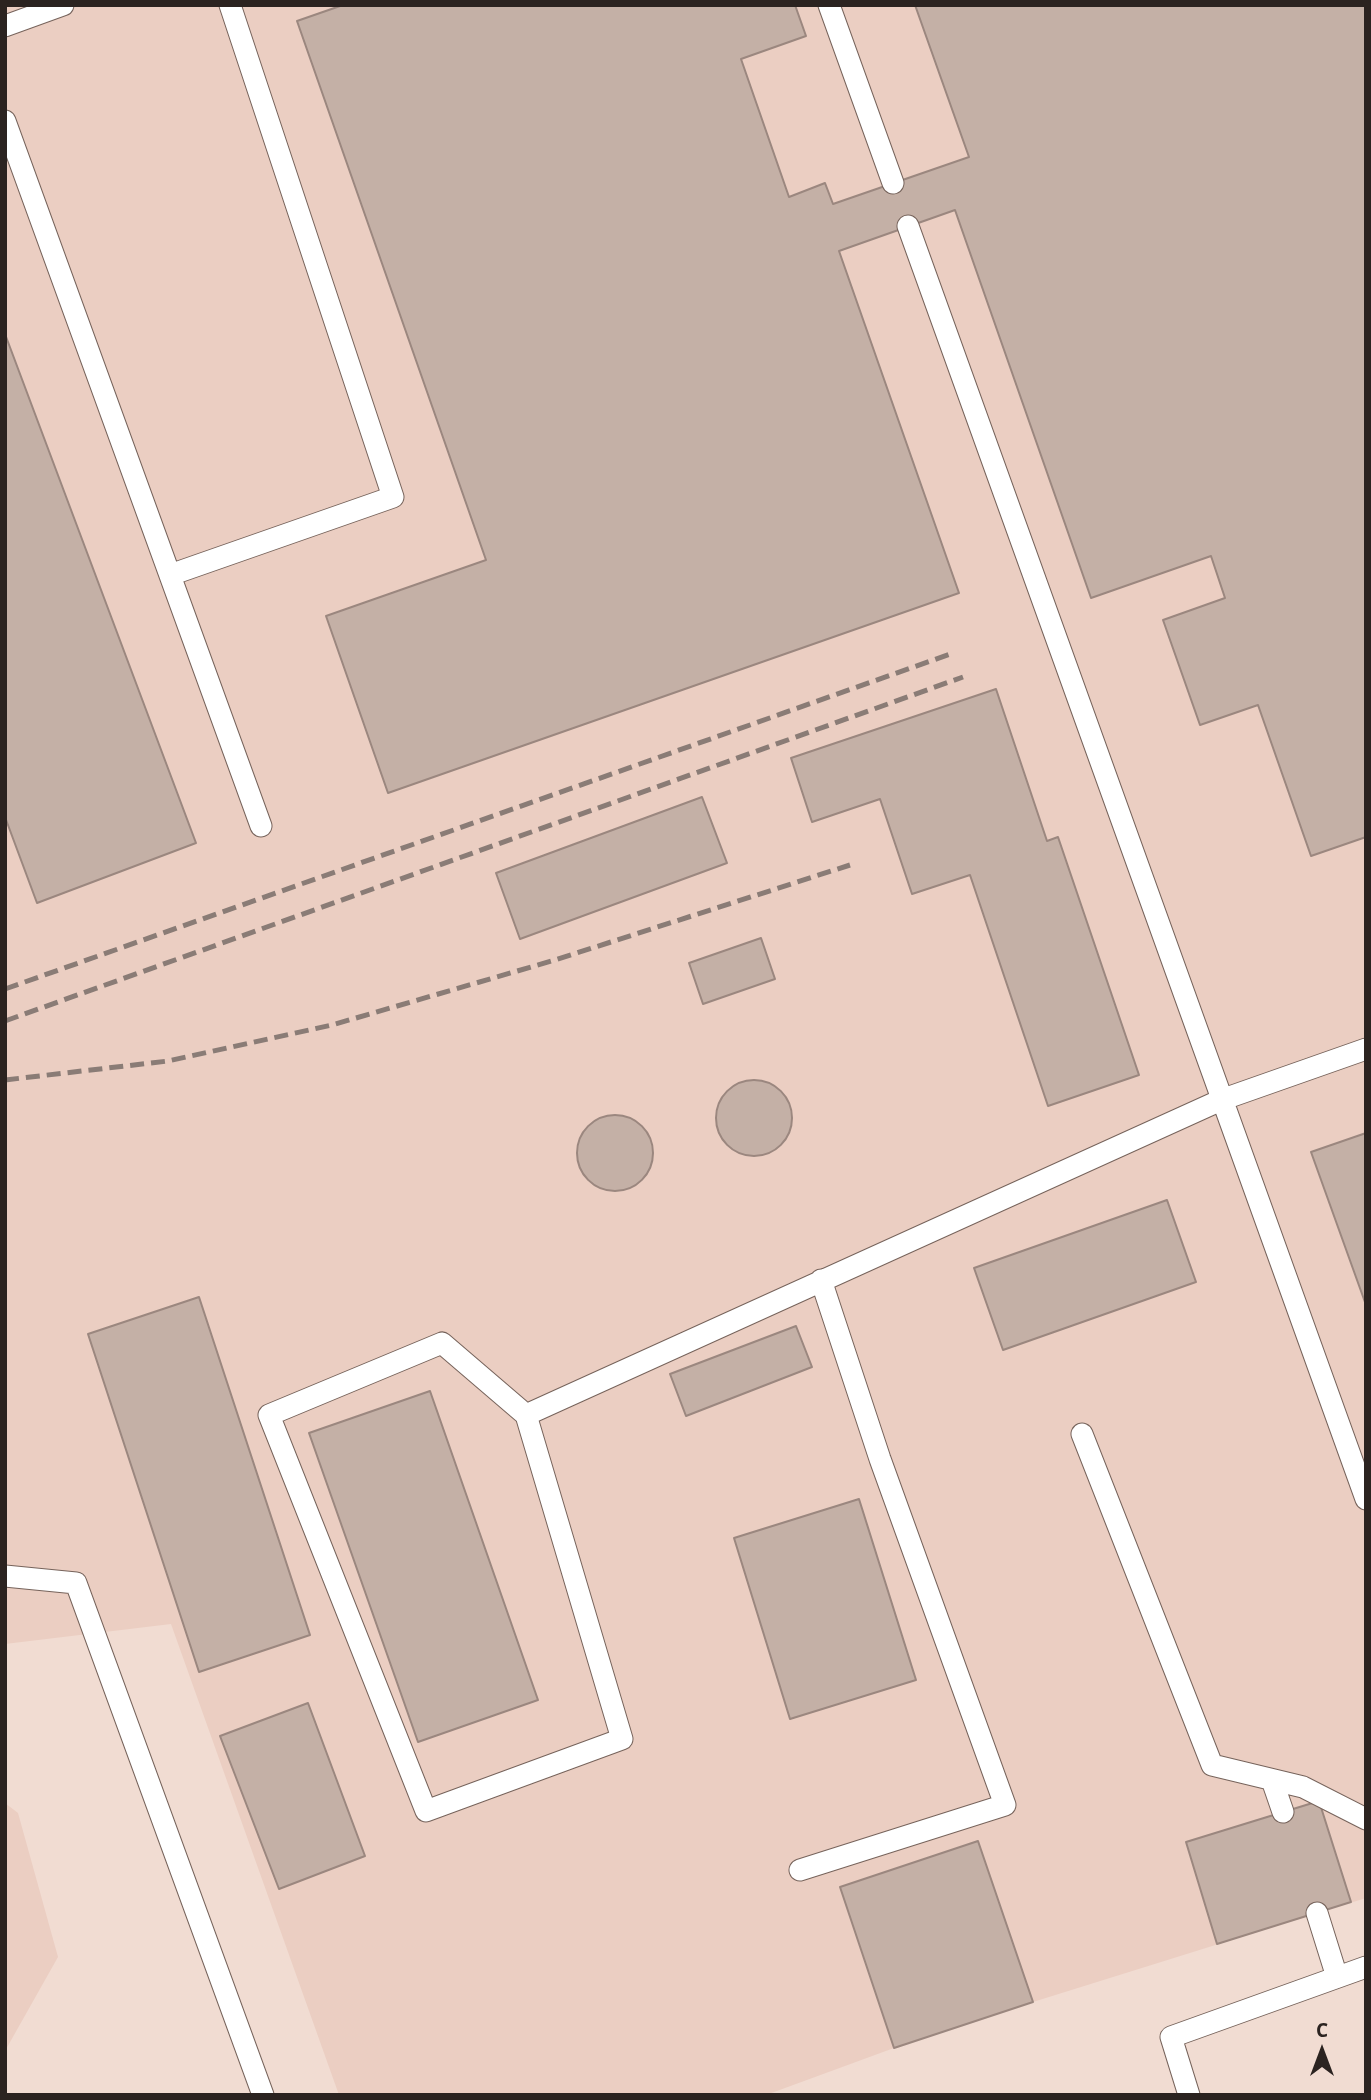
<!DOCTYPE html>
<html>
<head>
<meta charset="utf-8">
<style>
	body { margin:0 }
	#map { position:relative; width:1371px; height:2100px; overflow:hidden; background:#f1dcd2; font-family:"Open Sans",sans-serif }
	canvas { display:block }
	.frame { position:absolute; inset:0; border:7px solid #2b2320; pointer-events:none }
	.north { position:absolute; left:1287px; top:2016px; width:70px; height:70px; -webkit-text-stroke:5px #f1dcd2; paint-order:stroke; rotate:0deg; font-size:19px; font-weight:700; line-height:28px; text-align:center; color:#2b2320 }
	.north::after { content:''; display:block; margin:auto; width:24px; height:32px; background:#2b2320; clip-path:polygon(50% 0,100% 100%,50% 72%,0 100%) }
</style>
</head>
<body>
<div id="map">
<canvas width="1371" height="2100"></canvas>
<div class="frame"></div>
<div class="north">С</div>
</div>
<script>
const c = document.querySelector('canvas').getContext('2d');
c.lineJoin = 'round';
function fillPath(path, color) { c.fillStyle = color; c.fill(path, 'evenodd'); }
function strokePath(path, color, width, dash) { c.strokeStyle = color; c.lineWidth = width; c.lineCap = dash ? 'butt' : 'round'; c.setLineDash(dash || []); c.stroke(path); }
fillPath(new Path2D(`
	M 5,5 L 1366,5 L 1366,1898 L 1033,2002 L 894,2048 L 766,2095 L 339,2095 L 171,1624 L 5,1644 Z
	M 5,1803 L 18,1813 L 58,1957 L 5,2051 Z`), '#ebcec2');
const building = new Path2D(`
	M 343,5 L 795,5 L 806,36 L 741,59 L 789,197 L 825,183 L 833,204 L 969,157 L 915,5 L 1366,5 L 1366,837 L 1311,856 L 1258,705 L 1200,725 L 1163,620 L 1225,598 L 1211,556 L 1091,598 L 955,210 L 839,251 L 959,593 L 388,793 L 326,616 L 486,560 L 297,21 Z
	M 5,334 L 196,843 L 37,903 L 5,817 Z
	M 996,689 L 1047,841 L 1058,837 L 1139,1075 L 1048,1106 L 970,875 L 912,894 L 880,799 L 812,822 L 791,758 Z
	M 702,797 L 727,863 L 520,939 L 496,873 Z
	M 761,938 L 775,979 L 703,1004 L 689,963 Z
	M716 1118a38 38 0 1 1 76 0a38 38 0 1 1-76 0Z
	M577 1153a38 38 0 1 1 76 0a38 38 0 1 1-76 0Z
	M 1366,1133 L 1366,1305 L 1311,1152 Z
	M 1167,1200 L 1196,1282 L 1003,1350 L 974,1268 Z
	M 199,1297 L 310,1635 L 199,1672 L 88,1334 Z
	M 796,1326 L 812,1367 L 686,1416 L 670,1374 Z
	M 430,1391 L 538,1700 L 418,1742 L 309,1433 Z
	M 859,1499 L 916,1680 L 790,1719 L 734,1538 Z
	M 308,1703 L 365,1856 L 279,1889 L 220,1736 Z
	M 1319,1801 L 1351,1902 L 1217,1944 L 1186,1842 Z
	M 978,1841 L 1033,2002 L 894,2048 L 840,1887 Z`);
fillPath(building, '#c4b0a6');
strokePath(building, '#9b877f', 2);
const lane = new Path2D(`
	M 829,5 L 893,183
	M 5,26 L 63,5
	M 5,121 L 261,826
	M 908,226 L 1366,1499
	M 170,575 L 393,497 L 230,5
	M 526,1415 L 622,1739 L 426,1811 L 269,1415 L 442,1343 L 526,1415 L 1221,1100 L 1366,1049
	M 1082,1434 L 1212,1765 L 1303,1787 L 1366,1819
	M 5,1576 L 76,1583 L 263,2095
	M 1272,1780 L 1283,1812
	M 800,1870 L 1005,1805 L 880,1459 L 821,1280
	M 1317,1913 L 1337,1977
	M 1189,2095 L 1171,2037 L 1366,1967`);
strokePath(lane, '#76635b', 23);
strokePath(lane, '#fff', 21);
strokePath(new Path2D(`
	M 5,989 L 953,653
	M 5,1021 L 963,677
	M 5,1080 L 168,1061 L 332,1025 L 555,960 L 850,865`), '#8a7c76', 5, [14, 7]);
</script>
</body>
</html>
